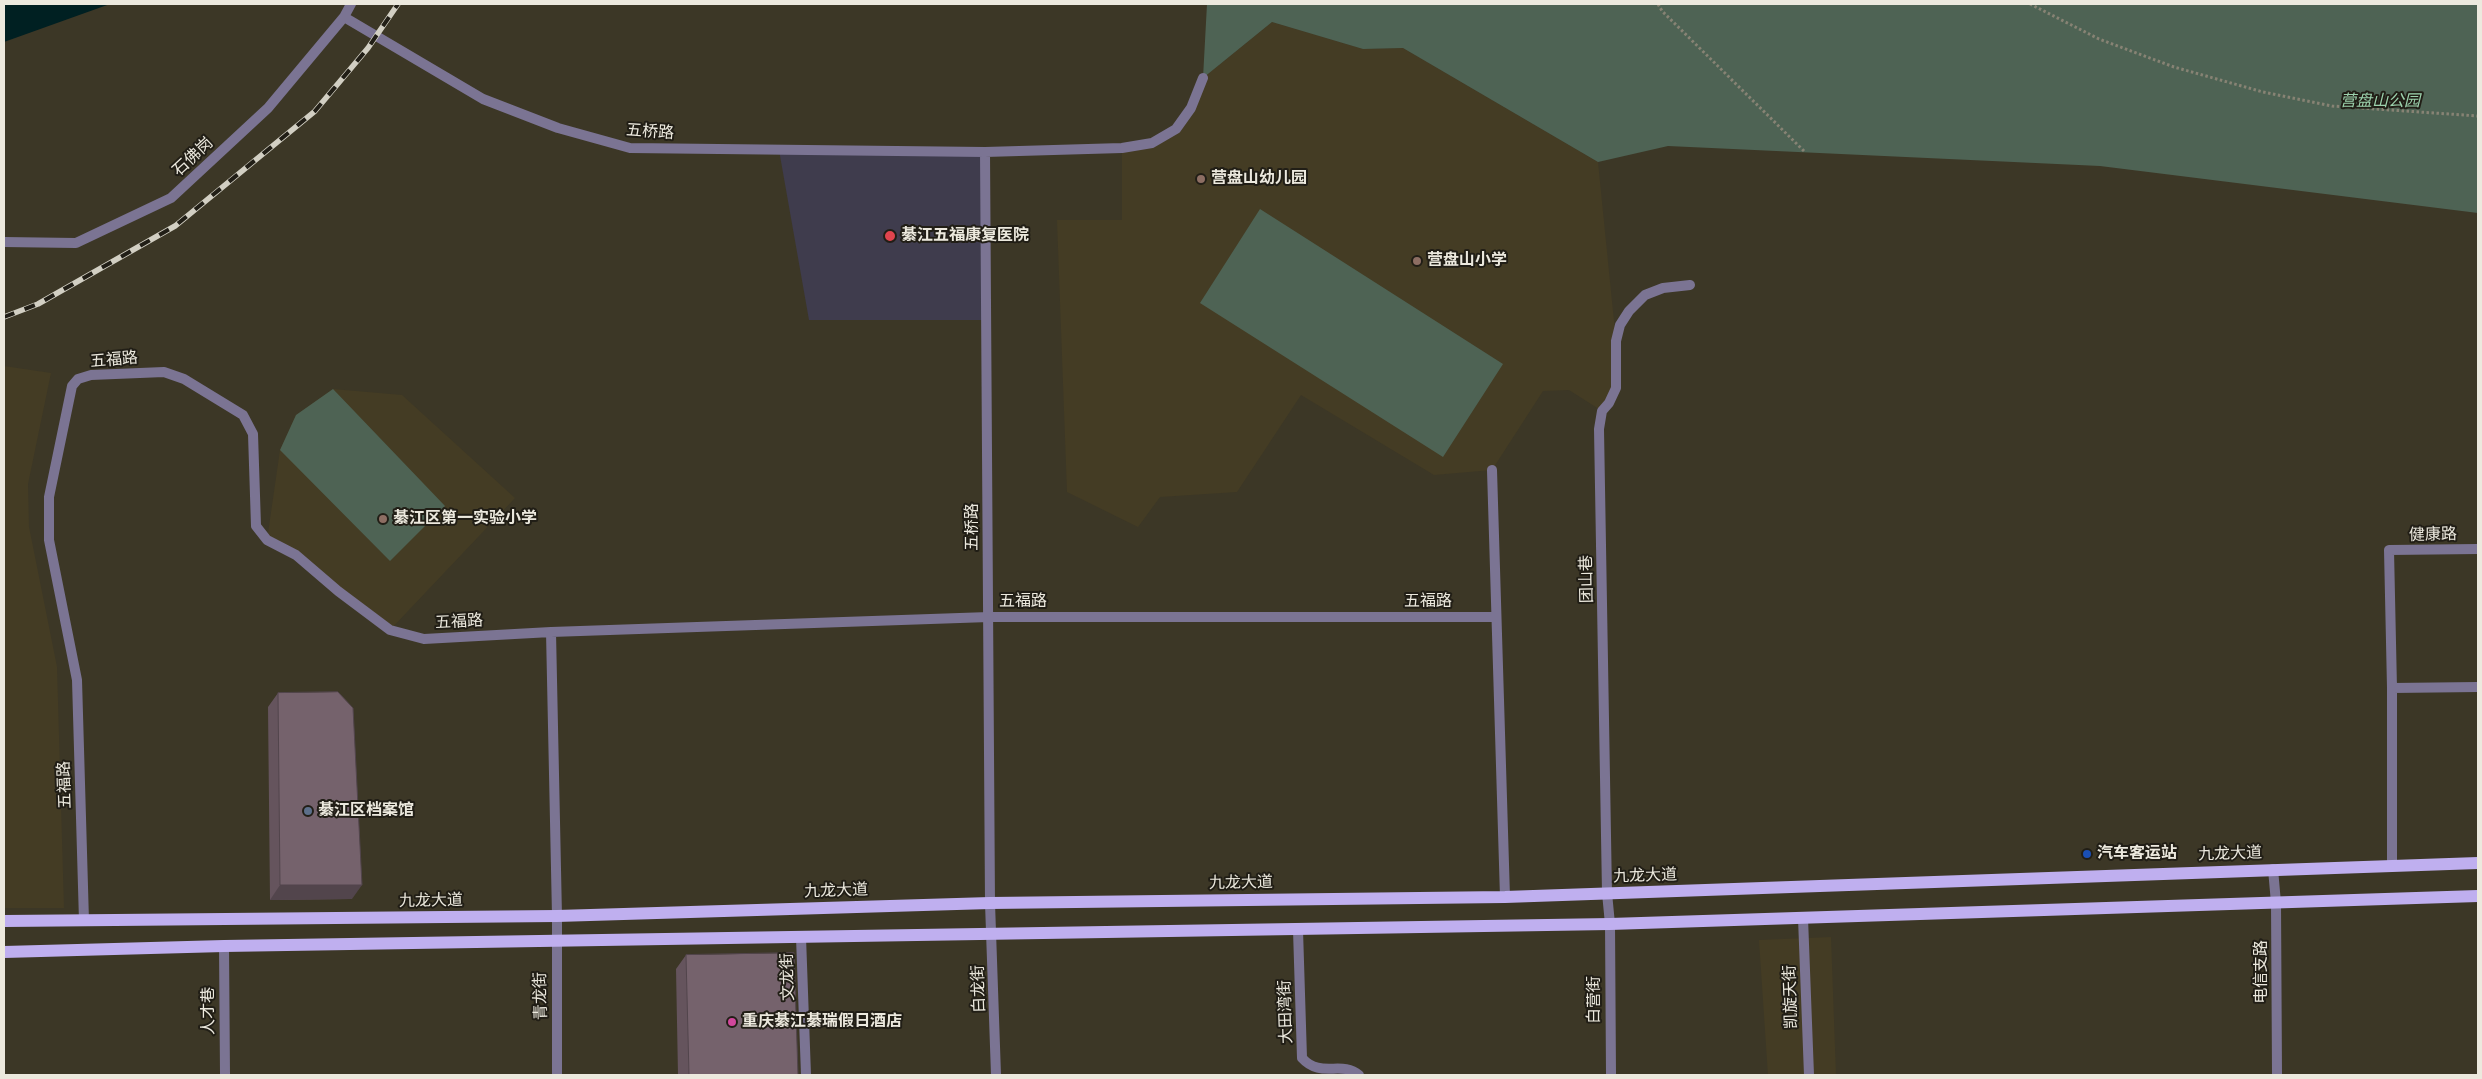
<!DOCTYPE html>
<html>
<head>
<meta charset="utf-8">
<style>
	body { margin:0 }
	#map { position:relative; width:2482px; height:1079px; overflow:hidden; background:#3c3726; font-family:Bitter,serif }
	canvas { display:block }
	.frame { position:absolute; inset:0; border:5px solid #ece9de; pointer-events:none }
</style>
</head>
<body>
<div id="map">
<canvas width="2482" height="1079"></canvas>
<div class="frame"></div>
</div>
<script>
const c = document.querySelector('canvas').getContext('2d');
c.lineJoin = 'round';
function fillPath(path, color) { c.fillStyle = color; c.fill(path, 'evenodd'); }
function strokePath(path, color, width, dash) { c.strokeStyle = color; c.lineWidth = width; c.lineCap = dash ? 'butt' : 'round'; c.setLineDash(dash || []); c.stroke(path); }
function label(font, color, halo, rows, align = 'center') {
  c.font = font + ' Bitter,"Noto Sans SC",serif'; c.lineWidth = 4; c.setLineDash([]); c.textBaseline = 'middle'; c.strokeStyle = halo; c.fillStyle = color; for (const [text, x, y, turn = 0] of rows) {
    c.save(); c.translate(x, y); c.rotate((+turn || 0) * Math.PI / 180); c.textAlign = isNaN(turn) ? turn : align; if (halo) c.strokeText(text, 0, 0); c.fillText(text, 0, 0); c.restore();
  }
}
fillPath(new Path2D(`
	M 1272,22 L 1363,49 L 1403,48 L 1598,162 L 1616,341 L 1616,388 L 1602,411 L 1569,390 L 1543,391 L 1492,470 L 1434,475 L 1301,395 L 1237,492 L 1160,497 L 1138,527 L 1067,492 L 1057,220 L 1122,220 L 1122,148 L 1176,129 L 1203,78 Z
	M 4,366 L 51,373 L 28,484 L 29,527 L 57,667 L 64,908 L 4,908 Z
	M 333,389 L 402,395 L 515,498 L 390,630 L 267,540 L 280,450 L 296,415 Z
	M 1831,937 L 1836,1075 L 1768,1075 L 1759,940 Z`), '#443c24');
fillPath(new Path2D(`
	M 779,150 L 985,152 L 986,320 L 809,320 Z`), '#3f3c4d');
fillPath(new Path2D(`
	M 1207,4 L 2478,4 L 2478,213 L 2100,166 L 1668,146 L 1598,162 L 1403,48 L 1363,49 L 1272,22 L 1203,78 Z
	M 1260,209 L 1503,364 L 1443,457 L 1200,303 Z
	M 333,389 L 445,506 L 390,561 L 280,450 L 296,415 Z`), '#4e6354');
fillPath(new Path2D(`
	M 4,4 L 110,4 L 4,42 Z`), '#002022');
strokePath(new Path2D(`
	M 1658,4 L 1662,11 L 1805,152
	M 2030,4 L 2099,39 L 2174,67 L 2263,92 L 2332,106 L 2478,116`), '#878374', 3, [2.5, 2.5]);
strokePath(new Path2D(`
	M 1803,918 L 1809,1075`), '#7b7493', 10);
strokePath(new Path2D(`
	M 344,17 L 483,99 L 558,128 L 630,148 L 985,152 L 1122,148 L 1152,143 L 1176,129 L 1191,108 L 1203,78
	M 985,152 L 990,903 L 996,1075
	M 4,242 L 76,243 L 171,198 L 268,108 L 344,17 L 351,4
	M 1492,470 L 1505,897
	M 2392,688 L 2478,687
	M 2392,866 L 2392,688 L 2389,550 L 2478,549
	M 2273,869 L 2276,903 L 2277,1075
	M 84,921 L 77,680 L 49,540 L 49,497 L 72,386 L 78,379 L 91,375 L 164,372 L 184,379 L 243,415 L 253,434 L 256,526 L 267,540 L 296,555 L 338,591 L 390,630 L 424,639 L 551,632
	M 1298,930 L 1302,1058 C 1321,1079 1341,1060 1359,1075
	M 801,937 L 806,1075
	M 224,946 L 225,1075
	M 557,1075 L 557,916 L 551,632 L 989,617 L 1496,617
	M 1611,1075 L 1610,924 L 1607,893 L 1599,429 L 1602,411 L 1609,403 L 1616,388 L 1616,341 L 1620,325 L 1629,311 L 1645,295 L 1663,288 L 1690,285`), '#7b7493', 10);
strokePath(new Path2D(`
	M 4,921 L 557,916 L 990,903 L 1505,897 L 2478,863
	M 4,952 L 224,946 L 1610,924 L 2478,896`), '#bfafef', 12);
const rail = new Path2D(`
	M 4,317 L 38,304 L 175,226 L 315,111 L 368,48 L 398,4`);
strokePath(rail, '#d2cfc3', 5.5);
strokePath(rail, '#211e16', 4, [11]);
fillPath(new Path2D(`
	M 278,693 L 352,899 L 270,900 L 268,707 Z
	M 686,955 L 798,1075 L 678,1075 L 676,969 Z`), '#65545d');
fillPath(new Path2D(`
	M 280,885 L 362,885 L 352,899 L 270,900 Z`), '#52454c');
const building = new Path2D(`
	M 338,692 L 353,708 L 362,885 L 280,885 L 278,693 Z
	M 794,953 L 798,1075 L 689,1075 L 686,955 Z`);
fillPath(building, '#75626c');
strokePath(building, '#52454c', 1);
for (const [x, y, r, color] of [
	[1201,179,5,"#8d6e63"],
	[890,236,6,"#e0444e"],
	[1417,261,5,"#8d6e63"],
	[383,519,5,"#8d6e63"],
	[308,811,5,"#5c6f8a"],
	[2087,854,5,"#1a4fb4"],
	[732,1022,5,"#d1479c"]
]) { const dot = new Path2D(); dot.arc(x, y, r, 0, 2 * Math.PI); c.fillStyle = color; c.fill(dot); strokePath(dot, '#211e16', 2); }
label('italic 16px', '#9cd2ad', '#211e16', [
	["营盘山公园",2380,102]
]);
label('16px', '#ece9de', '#211e16', [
	["五桥路",650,132,4],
	["石佛岗",193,157,-43],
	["五福路",114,360,-5],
	["五桥路",973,527,-90],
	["健康路",2433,535,-1],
	["团山巷",1587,579,-91],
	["五福路",1023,602],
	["五福路",1428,602],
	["五福路",459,622,-3],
	["五福路",65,785,-92],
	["九龙大道",2230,854,-2],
	["九龙大道",1645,876,-2],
	["九龙大道",1241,883,-1],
	["九龙大道",836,891,-2],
	["九龙大道",431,901,-1],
	["电信支路",2262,972,-90],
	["文龙街",788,977,-92],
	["白龙街",979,989,-92],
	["青龙街",541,996,-91],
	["凯旋天街",1791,997,-92],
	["白营街",1595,1000,-90],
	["人才巷",209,1011,-90],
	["大田湾街",1286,1012,-92]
]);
label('bold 16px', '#ece9de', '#211e16', [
	["营盘山幼儿园",1211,179],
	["綦江五福康复医院",901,236],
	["营盘山小学",1427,261],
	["綦江区第一实验小学",393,519],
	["綦江区档案馆",318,811],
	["汽车客运站",2097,854],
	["重庆綦江綦瑞假日酒店",742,1022]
], 'left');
</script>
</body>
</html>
